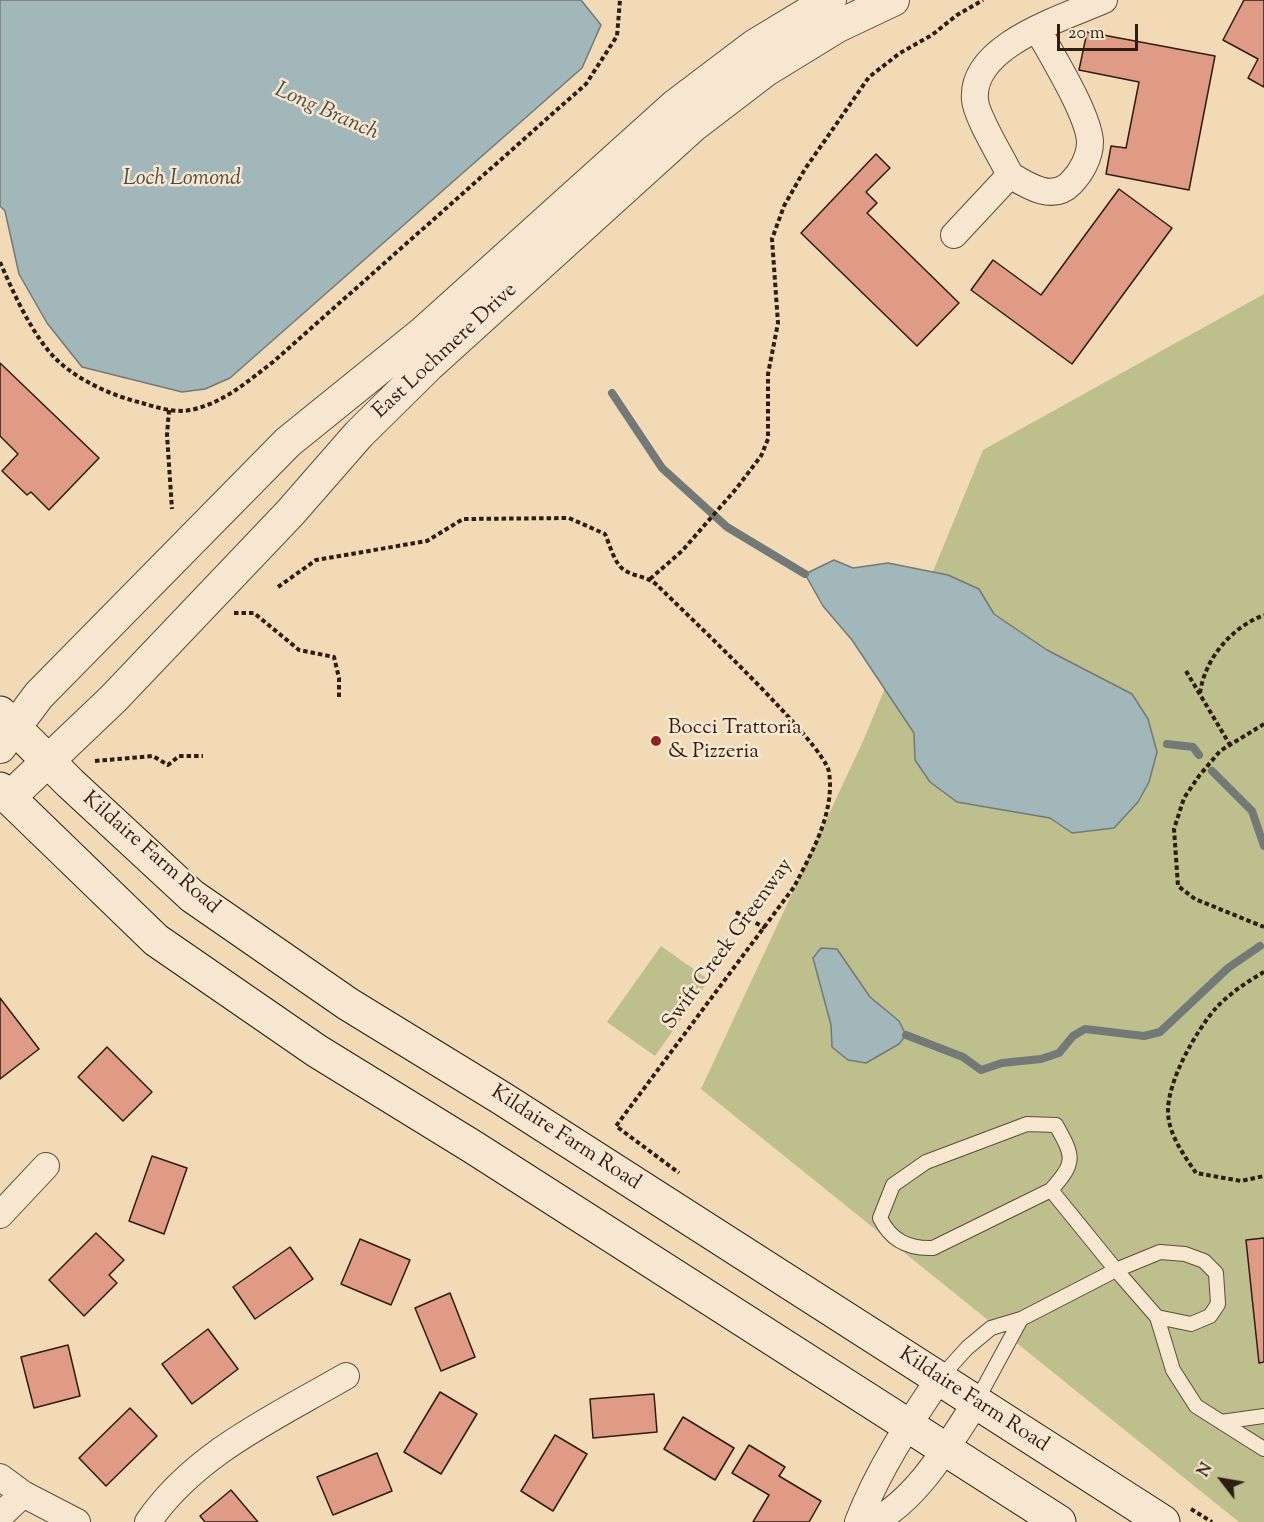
<!DOCTYPE html>
<html>
<head>
<meta charset="utf-8">
<style>
	body { margin:0 }
	#map { position:relative; width:1264px; height:1522px; overflow:hidden; background:#f3dab6; font-family:"Sorts Mill Goudy",serif }
	canvas { display:block }
	.north { position:absolute; left:1192px; top:1450px; width:60px; height:60px; -webkit-text-stroke:4px #f7e7d0; paint-order:stroke; rotate:301deg; font-size:16px; font-weight:700; line-height:24px; text-align:center; color:#2e1d10 }
	.north::after { content:''; display:block; margin:auto; width:21px; height:27px; background:#2e1d10; clip-path:polygon(50% 0,100% 100%,50% 72%,0 100%) }
	.scale { position:absolute; left:1057px; top:24px; width:81px; height:27px; box-sizing:border-box; border:3px solid #2e1d10; border-top:0; padding-left:8px; font-size:18px; line-height:21px; white-space:nowrap; color:#2e1d10; -webkit-text-stroke:4px #f7e7d0; paint-order:stroke }
</style>
</head>
<body>
<div id="map">
<canvas width="1264" height="1522"></canvas>
<div class="north">N</div>
<div class="scale">20 m</div>
</div>
<script>
const c = document.querySelector('canvas').getContext('2d');
c.lineJoin = 'round';
function fillPath(path, color) { c.fillStyle = color; c.fill(path, 'evenodd'); }
function strokePath(path, color, width, dash) { c.strokeStyle = color; c.lineWidth = width; c.lineCap = dash ? 'butt' : 'round'; c.setLineDash(dash || []); c.stroke(path); }
function label(font, color, halo, rows, align = 'center') {
  c.font = font + ' "Sorts Mill Goudy",serif'; c.lineWidth = 5; c.setLineDash([]); c.textBaseline = 'middle'; c.strokeStyle = halo; c.fillStyle = color; for (const [text, x, y, turn = 0] of rows) {
    c.save(); c.translate(x, y); c.rotate((+turn || 0) * Math.PI / 180); c.textAlign = isNaN(turn) ? turn : align; if (halo) c.strokeText(text, 0, 0); c.fillText(text, 0, 0); c.restore();
  }
}
fillPath(new Path2D(`
	M 1264,294 L 1264,1522 L 1239,1522 L 701,1089 L 864,739 L 983,450 Z
	M 661,946 L 709,980 L 655,1056 L 607,1022 Z`), '#bdbf8c');
const water = new Path2D(`
	M 0,0 L 581,0 L 601,25 L 582,68 L 230,378 L 205,389 L 182,392 L 82,367 L 47,323 L 19,274 L 5,211 L 0,206 Z
	M 834,560 L 853,568 L 888,563 L 948,575 L 979,589 L 994,614 L 1047,650 L 1132,694 L 1148,719 L 1157,752 L 1149,782 L 1138,802 L 1114,828 L 1072,833 L 1050,818 L 957,802 L 930,782 L 915,760 L 914,733 L 852,640 L 823,606 L 805,574 Z
	M 821,948 L 837,949 L 870,997 L 899,1021 L 906,1035 L 899,1044 L 866,1063 L 848,1060 L 832,1047 L 831,1025 L 813,958 Z`);
fillPath(water, '#a1b7ba');
strokePath(water, '#737976', 1.5);
strokePath(new Path2D(`
	M 612,393 L 662,468 L 727,527 L 805,574
	M 1167,744 L 1193,747 L 1199,755
	M 1212,771 L 1252,811 L 1264,846
	M 906,1035 L 963,1057 L 981,1070 L 1002,1063 L 1041,1059 L 1059,1053 L 1073,1036 L 1085,1029 L 1144,1036 L 1160,1032 L 1228,968 L 1260,946`), '#737976', 8);
const building = new Path2D(`
	M 1244,0 L 1264,0 L 1264,87 L 1248,78 L 1258,59 L 1223,40 Z
	M 1087,32 L 1215,56 L 1189,190 L 1106,174 L 1111,146 L 1126,148 L 1139,82 L 1079,70 Z
	M 876,154 L 890,168 L 866,192 L 877,203 L 867,213 L 959,303 L 917,346 L 801,233 Z
	M 1119,189 L 1172,228 L 1072,364 L 971,290 L 993,260 L 1041,295 Z
	M 0,363 L 99,458 L 49,510 L 31,492 L 27,495 L 2,471 L 18,454 L 0,436 Z
	M 0,998 L 39,1049 L 0,1079 Z
	M 107,1047 L 152,1092 L 123,1121 L 78,1077 Z
	M 152,1156 L 187,1168 L 164,1234 L 129,1221 Z
	M 96,1233 L 124,1260 L 109,1275 L 117,1283 L 84,1316 L 49,1280 Z
	M 1264,1238 L 1264,1362 L 1259,1363 L 1246,1240 Z
	M 360,1239 L 410,1260 L 391,1305 L 341,1284 Z
	M 290,1247 L 313,1279 L 255,1319 L 233,1287 Z
	M 450,1293 L 475,1357 L 441,1371 L 415,1308 Z
	M 208,1329 L 238,1369 L 192,1404 L 162,1364 Z
	M 68,1345 L 80,1396 L 34,1408 L 21,1357 Z
	M 440,1392 L 477,1414 L 441,1474 L 404,1452 Z
	M 654,1394 L 657,1432 L 593,1438 L 590,1399 Z
	M 130,1408 L 157,1436 L 106,1486 L 79,1458 Z
	M 683,1417 L 734,1448 L 715,1480 L 664,1449 Z
	M 555,1435 L 587,1454 L 553,1511 L 521,1491 Z
	M 749,1445 L 785,1467 L 779,1476 L 821,1501 L 809,1522 L 753,1522 L 769,1495 L 732,1473 Z
	M 377,1453 L 392,1491 L 333,1515 L 317,1477 Z
	M 231,1490 L 258,1522 L 205,1522 L 200,1516 Z`);
fillPath(building, '#df9b85');
strokePath(building, '#2e1d10', 1.5);
const service = new Path2D(`
	M 1051,1190 L 933,1248 C 909,1249 891,1241 880,1218 L 893,1185 L 926,1162 L 1027,1124 L 1056,1125 C 1074,1157 1076,1162 1051,1190 L 1116,1270 L 1160,1252 L 1185,1254 L 1204,1261 L 1216,1273 L 1218,1304 L 1210,1316 L 1191,1324 L 1157,1317
	M 1021,1319 L 1116,1270 L 1157,1317 L 1173,1370 L 1196,1406 L 1264,1449
	M 939,1379 L 967,1348 L 991,1328 L 1021,1319 L 976,1402
	M 1221,1422 L 1264,1416`);
const minor = new Path2D(`
	M 1010,175 C 1028,186 1053,202 1071,183 C 1081,173 1090,157 1090,142 C 1089,115 1052,56 1038,30
	M 954,235 L 1010,175 C 1002,158 976,116 975,100 C 970,45 1064,18 1104,0
	M 0,1215 L 46,1166
	M 0,1477 L 23,1494 L 77,1522
	M 0,1516 L 23,1494
	M 148,1522 C 195,1453 276,1417 346,1376
	M 858,1522 C 878,1470 908,1425 939,1379
	M 873,1522 C 918,1499 948,1445 975,1404`);
const tertiary = new Path2D(`
	M 0,747 L 39,695 L 288,442 L 424,332 L 676,105 L 754,46 L 830,0
	M 9,798 L 113,699 L 290,513 L 359,434 L 428,366 L 694,125 L 766,70 L 836,27 L 893,0`);
const secondary = new Path2D(`
	M 0,713 L 70,783 L 192,896 L 348,1004 L 503,1099 L 1163,1522
	M 0,789 L 156,940 L 317,1051 L 473,1147 L 1059,1522`);
strokePath(service, '#5f4c3a', 16);
strokePath(minor, '#5f4c3a', 28);
strokePath(tertiary, '#5f4c3a', 34);
strokePath(secondary, '#2e1d10', 35);
strokePath(new Path2D(`
	M 0,262 C 13,292 33,337 57,360 C 79,381 113,396 142,403 C 159,408 177,414 195,409 C 226,401 248,381 273,362 L 586,84 L 617,36 L 620,0
	M 169,410 L 167,435 L 172,509
	M 650,579 L 682,551 L 736,489 L 761,456 L 768,439 L 768,374 L 778,323 L 772,239 L 784,206 L 805,169 L 869,77 L 900,53 L 932,35 L 957,15 L 983,0
	M 278,587 L 316,560 L 427,541 L 463,519 L 569,518 L 605,534 C 610,545 614,563 624,570 C 635,577 647,576 657,585 C 685,613 824,743 829,772 C 835,813 812,852 794,887 L 616,1126 L 679,1173
	M 234,613 L 254,613 L 299,650 L 334,657 L 339,678 L 339,700
	M 1186,671 L 1230,745
	M 1200,693 C 1205,658 1232,627 1264,615
	M 1264,724 L 1220,751 L 1199,776 L 1184,798 L 1174,829 L 1178,886 L 1195,899 L 1264,927
	M 95,761 L 153,756 L 168,765 L 179,756 L 203,756
	M 736,912 L 765,928
	M 1264,972 C 1248,981 1229,994 1216,1008 C 1196,1031 1168,1080 1168,1111 C 1168,1134 1184,1155 1196,1173 L 1241,1181 L 1264,1176
	M 1191,1509 L 1212,1522`), '#2e1d10', 4, [4.5, 3]);
strokePath(service, '#f7e7d0', 14);
strokePath(minor, '#f7e7d0', 26);
strokePath(tertiary, '#f7e7d0', 32);
strokePath(secondary, '#f7e7d0', 33);
for (const [x, y, r, color] of [
	[656,741,6,"#8f2418"]
]) { const dot = new Path2D(); dot.arc(x, y, r, 0, 2 * Math.PI); c.fillStyle = color; c.fill(dot); strokePath(dot, '#f7e7d0', 2); }
label('21px', '#2e1d10', '#f7e7d0', [
	["East Lochmere Drive",446,352,-43],
	["Kildaire Farm Road",150,854,41],
	["Swift Creek Greenway",729,945,-54],
	["Kildaire Farm Road",565,1139,33],
	["Kildaire Farm Road",973,1401,33]
]);
label('21px', '#2e1d10', '#f7e7d0', [
	["Bocci Trattoria",668,729],
	["& Pizzeria",668,753]
], 'left');
label('italic 22px', '#504b43', '#f7e7d0', [
	["Long Branch",326,113,24],
	["Loch Lomond",182,180]
]);
</script>
</body>
</html>
